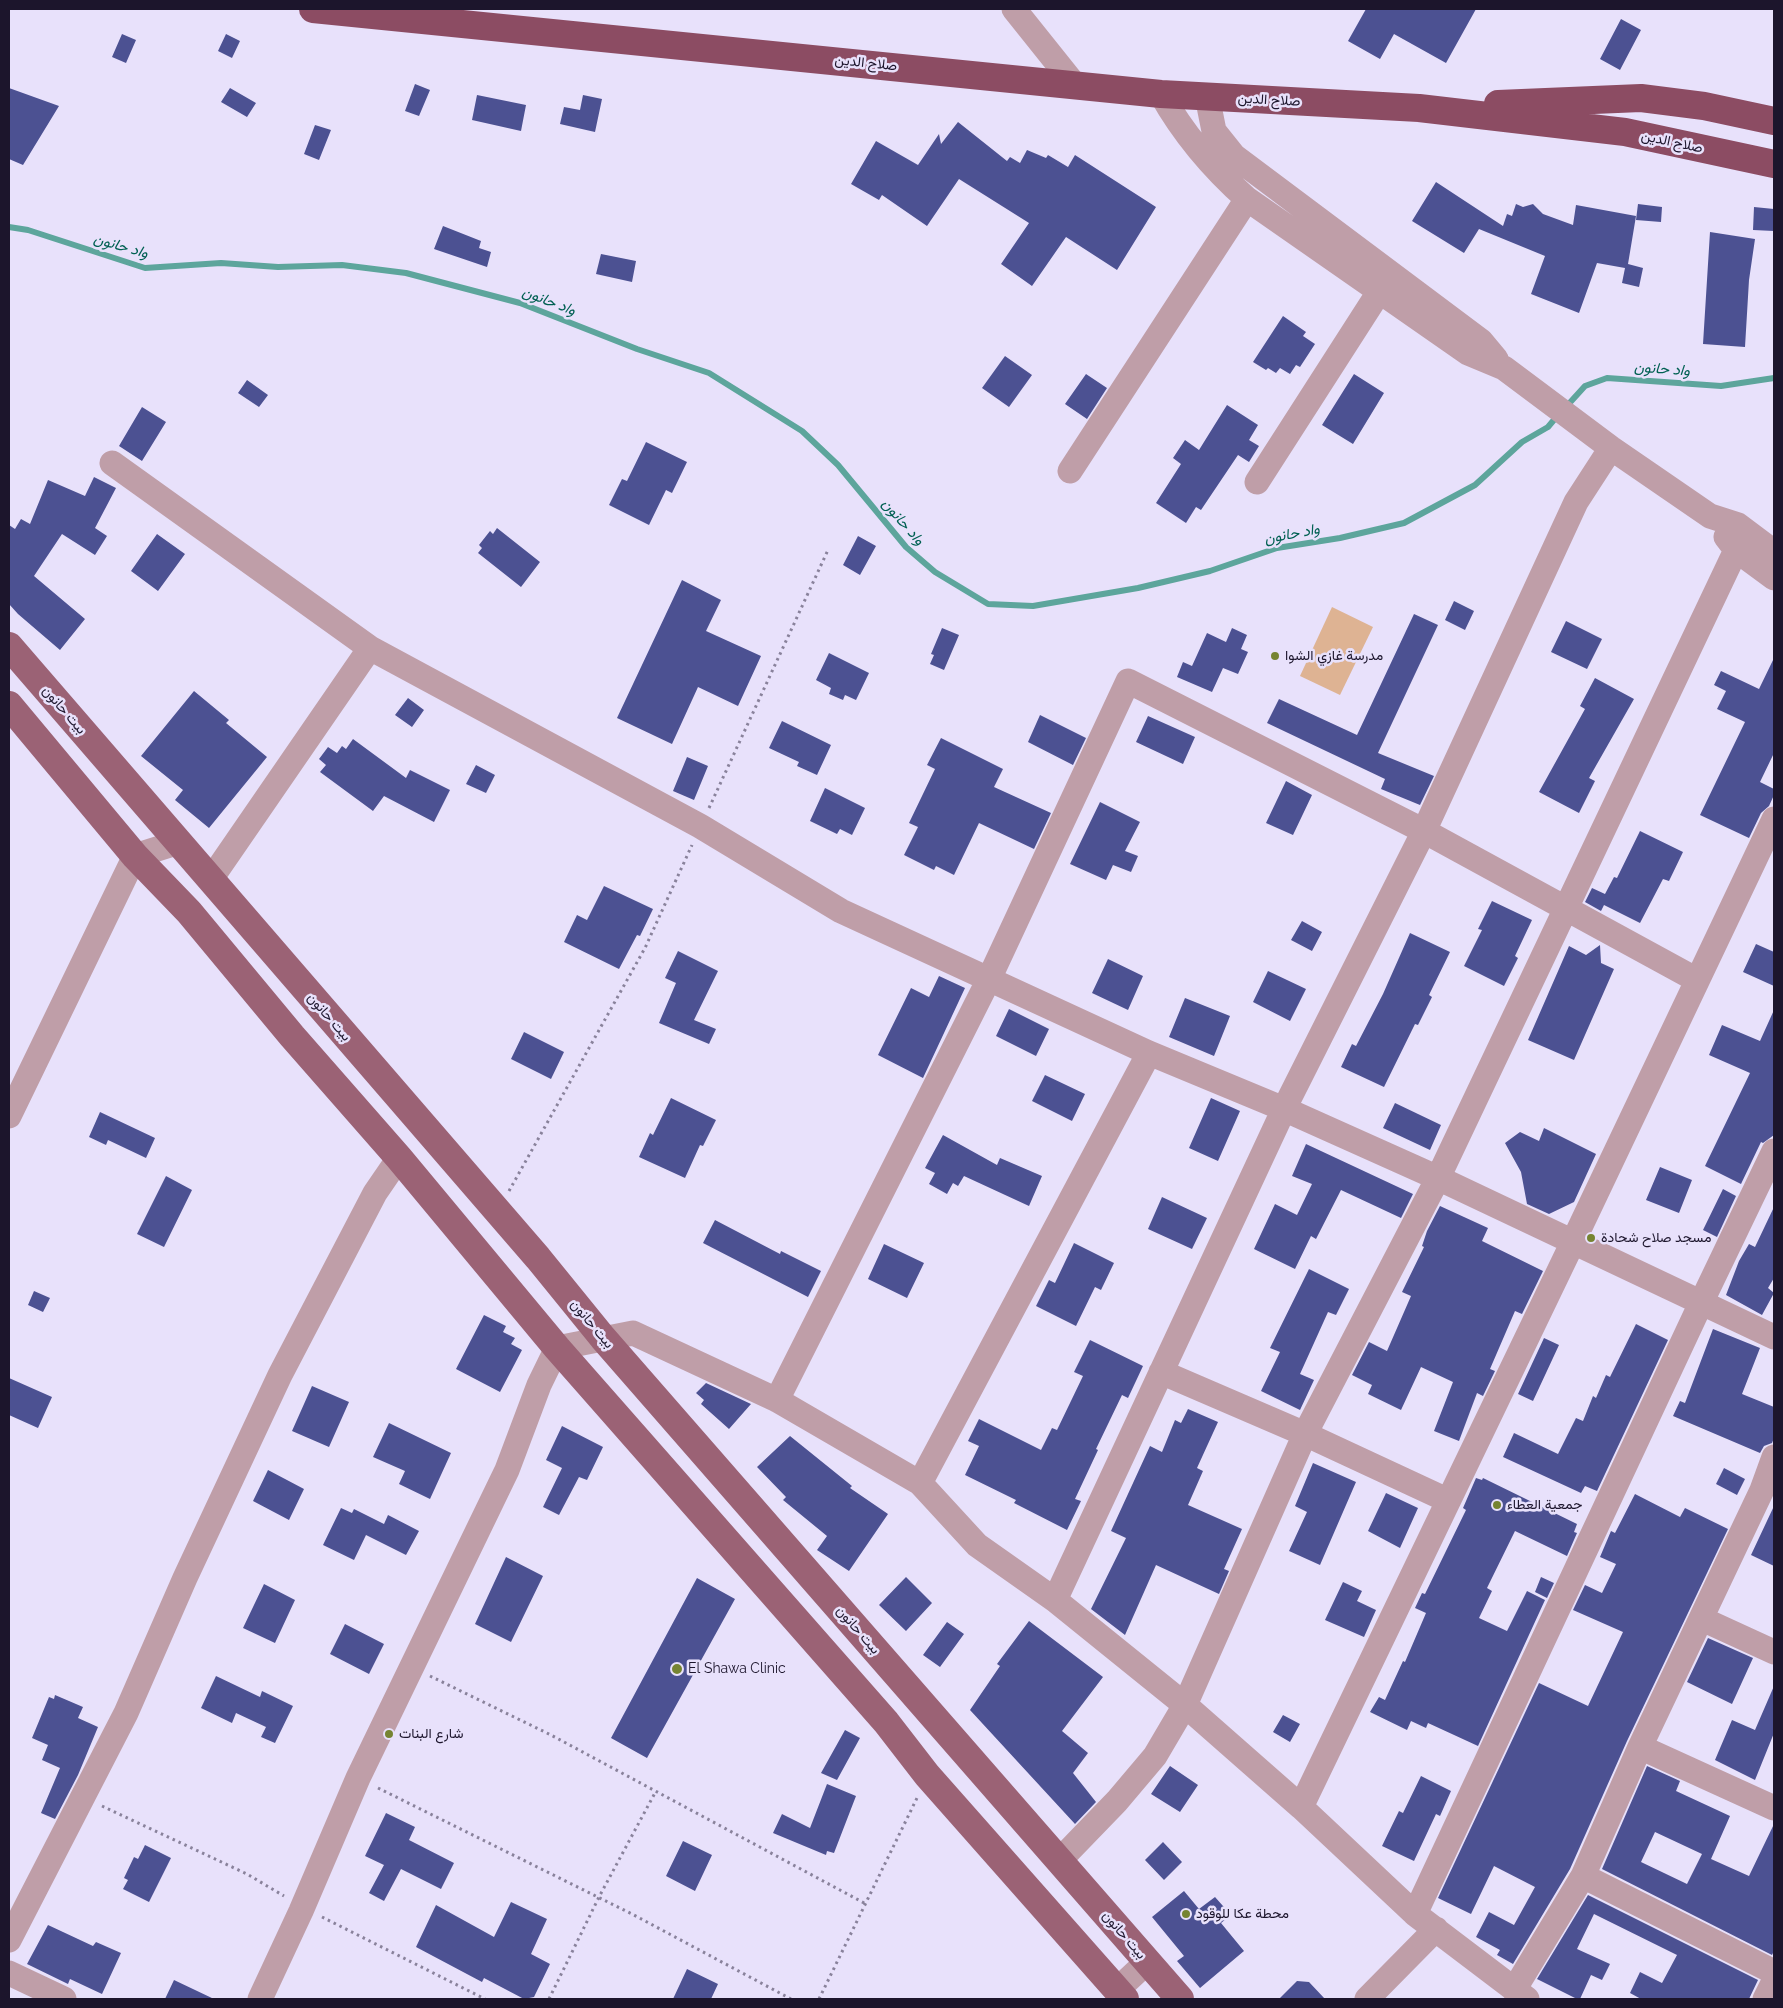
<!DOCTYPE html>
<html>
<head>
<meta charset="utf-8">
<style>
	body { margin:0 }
	#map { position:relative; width:1783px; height:2008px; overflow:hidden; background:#e8e1fb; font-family:Raleway,sans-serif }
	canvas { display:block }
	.frame { position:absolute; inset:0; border:10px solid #1c152c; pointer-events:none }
</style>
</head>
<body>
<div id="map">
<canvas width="1783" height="2008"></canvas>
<div class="frame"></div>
</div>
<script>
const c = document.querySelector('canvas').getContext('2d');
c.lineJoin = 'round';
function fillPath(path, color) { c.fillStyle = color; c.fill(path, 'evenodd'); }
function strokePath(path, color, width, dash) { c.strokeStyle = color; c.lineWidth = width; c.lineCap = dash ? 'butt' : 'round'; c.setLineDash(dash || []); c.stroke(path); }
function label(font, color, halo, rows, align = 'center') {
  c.font = font + ' Raleway,Vazirmatn,sans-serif'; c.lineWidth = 5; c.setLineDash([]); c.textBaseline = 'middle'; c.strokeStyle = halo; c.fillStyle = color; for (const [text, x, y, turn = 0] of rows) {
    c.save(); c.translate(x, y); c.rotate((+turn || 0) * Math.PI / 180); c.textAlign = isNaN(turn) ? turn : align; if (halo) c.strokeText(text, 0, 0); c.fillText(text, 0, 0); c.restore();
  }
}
fillPath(new Path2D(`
	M 1332,607 L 1373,627 L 1340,695 L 1300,676 Z`), '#deb393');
strokePath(new Path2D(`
	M 9,227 L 28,230 L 145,268 L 221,263 L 278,267 L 342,265 L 406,273 L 520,303 L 637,349 L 709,373 L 802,431 L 838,465 L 906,547 L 935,572 L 988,604 L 1033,606 L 1138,588 L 1210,571 L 1277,548 L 1340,538 L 1404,523 L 1475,485 L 1522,442 L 1548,427 L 1558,415
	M 1565,408 L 1585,386 L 1607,378 L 1721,386 L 1774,378`), '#5da59c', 6);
fillPath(new Path2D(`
	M 1366,9 L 1476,9 L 1446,63 L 1394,34 L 1380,59 L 1348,41 Z
	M 1621,19 L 1641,30 L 1620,70 L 1600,59 Z
	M 122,34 L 136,40 L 126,63 L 112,57 Z
	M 226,34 L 240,41 L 232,58 L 218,51 Z
	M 415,84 L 430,90 L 419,116 L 405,111 Z
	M 9,88 L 59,106 L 23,165 L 9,159 Z
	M 230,88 L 256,103 L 247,117 L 221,102 Z
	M 477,95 L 526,105 L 521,131 L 472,120 Z
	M 583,95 L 602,99 L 595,132 L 560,124 L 564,107 L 580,110 Z
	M 958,122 L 1007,161 L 1010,157 L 1020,163 L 1027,150 L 1046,158 L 1048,155 L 1068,167 L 1075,155 L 1156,207 L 1117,270 L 1066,237 L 1032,286 L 1001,264 L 1029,223 L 959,179 L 927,226 L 882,195 L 879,200 L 851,184 L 876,141 L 918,165 L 939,134 L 941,144 Z
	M 315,125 L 331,130 L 319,160 L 304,154 Z
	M 1436,182 L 1503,226 L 1507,214 L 1512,216 L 1516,204 L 1523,207 L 1533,204 L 1543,214 L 1573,225 L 1576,205 L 1636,216 L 1628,264 L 1643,268 L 1639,287 L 1622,283 L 1625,268 L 1597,263 L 1579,313 L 1531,294 L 1545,256 L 1479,229 L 1464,253 L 1412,221 Z
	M 1638,204 L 1662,207 L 1661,222 L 1636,220 Z
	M 1754,207 L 1774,209 L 1774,231 L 1753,230 Z
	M 443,226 L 481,241 L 479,248 L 491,252 L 487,267 L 434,249 Z
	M 1710,232 L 1755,239 L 1749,280 L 1745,347 L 1703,344 Z
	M 601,254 L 636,261 L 632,282 L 596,274 Z
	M 1283,316 L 1306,332 L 1303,336 L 1315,344 L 1300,367 L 1296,365 L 1290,374 L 1280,368 L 1276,373 L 1268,368 L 1266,370 L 1253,362 Z
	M 1005,356 L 1032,375 L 1009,407 L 982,388 Z
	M 1086,374 L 1107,388 L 1087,419 L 1065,404 Z
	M 1354,374 L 1384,393 L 1353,444 L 1322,425 Z
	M 247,380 L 268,395 L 259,407 L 238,393 Z
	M 1227,405 L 1258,425 L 1249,440 L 1259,446 L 1249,462 L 1238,455 L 1201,510 L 1196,507 L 1186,523 L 1156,503 L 1181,464 L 1173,458 L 1185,440 L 1199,450 Z
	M 142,407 L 166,422 L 142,461 L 119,446 Z
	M 646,442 L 687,462 L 672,493 L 666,490 L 649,525 L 609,505 L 622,479 L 627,481 Z
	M 94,477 L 116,488 L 95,528 L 107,536 L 95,555 L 62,534 L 34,576 L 85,619 L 60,650 L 18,614 L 9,604 L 9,525 L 15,529 L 21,519 L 30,524 L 48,480 L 85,496 Z
	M 497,528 L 540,562 L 521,587 L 478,553 L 482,548 L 479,545 L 490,531 L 493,534 Z
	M 157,534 L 185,554 L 158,591 L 131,571 Z
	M 858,536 L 876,546 L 860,575 L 843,565 Z
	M 682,580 L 721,600 L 706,631 L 761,656 L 738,706 L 698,687 L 672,744 L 617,718 Z
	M 1454,601 L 1474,611 L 1465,630 L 1445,620 Z
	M 1414,614 L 1438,625 L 1378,753 L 1434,776 L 1420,805 L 1381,789 L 1385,779 L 1267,723 L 1279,699 L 1357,735 Z
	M 1566,621 L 1602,639 L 1587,669 L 1551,652 Z
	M 942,628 L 959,635 L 944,670 L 930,664 L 934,655 L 931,654 Z
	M 1232,628 L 1247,635 L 1241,649 L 1248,652 L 1238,674 L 1223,668 L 1212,692 L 1177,677 L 1183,662 L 1192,666 L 1207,633 L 1226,642 Z
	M 829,653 L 869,673 L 856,700 L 845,695 L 843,700 L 829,694 L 831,688 L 816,680 Z
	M 1774,658 L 1774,753 L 1760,782 L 1774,789 L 1774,795 L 1769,806 L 1761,813 L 1749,838 L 1700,815 L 1745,722 L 1717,709 L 1726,691 L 1714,685 L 1721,671 L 1759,689 Z
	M 1595,678 L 1634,699 L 1589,778 L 1595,781 L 1579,813 L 1539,792 L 1585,709 L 1580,706 Z
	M 194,691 L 229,720 L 226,723 L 267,757 L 209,828 L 175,800 L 183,790 L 141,756 Z
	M 408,698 L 424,710 L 412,727 L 395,715 Z
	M 1040,715 L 1086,738 L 1073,765 L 1028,742 Z
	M 1148,716 L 1195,737 L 1183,764 L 1136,742 Z
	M 782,721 L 831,745 L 817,775 L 797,766 L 799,762 L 769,748 Z
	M 941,738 L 1003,769 L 994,787 L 1051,813 L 1034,849 L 979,823 L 954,875 L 936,866 L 934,870 L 904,855 L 918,827 L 909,823 L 935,769 L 927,765 Z
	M 353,739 L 406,778 L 410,770 L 450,790 L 434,822 L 384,796 L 373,811 L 320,772 L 326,765 L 319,759 L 328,747 L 337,753 L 342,746 L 346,749 Z
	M 687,757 L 708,766 L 694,800 L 673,791 Z
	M 476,765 L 495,775 L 486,793 L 466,784 Z
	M 1286,781 L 1312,795 L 1293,835 L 1266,823 Z
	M 825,788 L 865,808 L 852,835 L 840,829 L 837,834 L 810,821 Z
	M 1100,802 L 1140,822 L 1125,851 L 1138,856 L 1131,872 L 1113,865 L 1106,880 L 1070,864 Z
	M 1640,831 L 1683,852 L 1669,881 L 1663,879 L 1640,923 L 1604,905 L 1601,911 L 1585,902 L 1592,888 L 1605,894 L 1614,877 L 1617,878 Z
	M 604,886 L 653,909 L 640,936 L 637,935 L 619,969 L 564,942 L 577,915 L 587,920 Z
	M 1492,901 L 1532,920 L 1515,956 L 1518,958 L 1504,986 L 1464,966 L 1482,930 L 1478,929 Z
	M 1302,921 L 1322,932 L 1312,951 L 1291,940 Z
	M 1410,933 L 1450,952 L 1429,995 L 1432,997 L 1418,1025 L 1415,1024 L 1384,1087 L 1341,1067 L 1352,1044 L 1356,1046 L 1383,994 Z
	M 1756,944 L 1774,952 L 1774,986 L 1743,972 Z
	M 1600,945 L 1601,963 L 1614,969 L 1574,1060 L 1528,1040 L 1569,946 L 1586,955 Z
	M 678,951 L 718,971 L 694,1020 L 716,1029 L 709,1044 L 659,1023 L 676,983 L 665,978 Z
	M 1108,959 L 1143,976 L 1128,1010 L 1092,993 Z
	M 1268,971 L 1306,989 L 1290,1021 L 1253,1002 Z
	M 939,976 L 965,988 L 923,1078 L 878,1055 L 911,988 L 929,997 Z
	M 1185,998 L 1230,1016 L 1214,1056 L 1169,1037 Z
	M 1009,1009 L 1049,1029 L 1036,1056 L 996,1036 Z
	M 1774,1010 L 1774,1135 L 1763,1143 L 1761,1142 L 1741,1184 L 1705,1166 L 1750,1073 L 1709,1055 L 1722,1025 L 1760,1041 Z
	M 524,1032 L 564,1052 L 551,1079 L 511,1059 Z
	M 1045,1075 L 1085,1094 L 1072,1121 L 1032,1101 Z
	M 671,1098 L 716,1120 L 703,1146 L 700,1145 L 685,1178 L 639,1157 L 650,1133 L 653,1135 Z
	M 1211,1098 L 1240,1111 L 1218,1161 L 1189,1148 Z
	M 1395,1103 L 1441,1125 L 1430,1150 L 1383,1128 Z
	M 100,1112 L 155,1138 L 146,1158 L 108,1140 L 106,1145 L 89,1137 Z
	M 1544,1128 L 1596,1154 L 1574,1202 L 1549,1214 L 1527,1204 L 1521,1172 L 1505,1143 L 1520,1132 L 1539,1141 Z
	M 943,1135 L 997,1165 L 1000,1158 L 1042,1176 L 1029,1206 L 964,1176 L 958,1186 L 953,1183 L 947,1194 L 929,1184 L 935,1173 L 925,1168 Z
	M 1306,1144 L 1413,1194 L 1401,1218 L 1341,1190 L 1316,1239 L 1311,1236 L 1295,1269 L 1254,1249 L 1275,1204 L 1297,1215 L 1312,1184 L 1292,1176 Z
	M 1660,1167 L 1692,1180 L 1679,1213 L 1646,1200 Z
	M 166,1176 L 192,1190 L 164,1247 L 137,1234 Z
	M 1723,1189 L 1736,1196 L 1717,1237 L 1703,1230 Z
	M 1162,1197 L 1207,1218 L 1192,1249 L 1148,1229 Z
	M 1440,1206 L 1488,1228 L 1482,1241 L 1543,1271 L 1522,1314 L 1515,1311 L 1490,1369 L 1495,1371 L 1483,1396 L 1477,1393 L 1459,1441 L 1434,1431 L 1453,1382 L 1421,1367 L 1401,1410 L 1368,1394 L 1372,1385 L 1352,1375 L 1369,1342 L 1387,1351 L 1411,1296 L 1402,1292 L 1424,1247 L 1422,1246 L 1427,1231 Z
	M 1774,1207 L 1774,1278 L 1768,1288 L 1774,1293 L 1762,1315 L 1726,1295 L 1739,1261 L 1749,1244 L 1755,1247 Z
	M 715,1220 L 780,1254 L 781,1251 L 821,1271 L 808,1297 L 703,1243 Z
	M 1074,1243 L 1114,1263 L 1101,1290 L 1095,1287 L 1076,1326 L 1036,1306 L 1049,1280 L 1055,1283 Z
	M 884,1244 L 924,1263 L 907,1298 L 868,1279 Z
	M 1309,1269 L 1349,1289 L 1336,1315 L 1328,1312 L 1300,1374 L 1314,1380 L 1300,1410 L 1261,1391 L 1280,1352 L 1270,1348 Z
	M 34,1291 L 50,1298 L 43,1312 L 28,1305 Z
	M 484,1315 L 506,1326 L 503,1332 L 515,1338 L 511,1344 L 522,1350 L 500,1392 L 456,1369 Z
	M 1636,1324 L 1668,1340 L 1597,1491 L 1585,1486 L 1581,1493 L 1503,1457 L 1514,1433 L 1558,1454 L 1576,1418 L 1583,1421 L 1593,1396 L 1596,1398 L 1606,1375 L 1610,1377 Z
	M 1713,1329 L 1760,1348 L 1742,1394 L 1774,1407 L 1774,1438 L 1772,1443 L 1764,1446 L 1760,1453 L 1673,1416 L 1680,1401 L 1685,1403 Z
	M 1544,1338 L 1559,1345 L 1533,1401 L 1518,1394 Z
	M 1090,1340 L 1143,1366 L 1128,1398 L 1122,1395 L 1096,1449 L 1098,1450 L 1075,1499 L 1081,1501 L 1067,1530 L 1014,1503 L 1016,1500 L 965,1475 L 979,1446 L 968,1441 L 979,1419 L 1041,1450 L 1052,1428 L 1057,1430 L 1083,1376 L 1074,1372 Z
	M 9,1378 L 52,1397 L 38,1428 L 9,1415 Z
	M 706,1383 L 751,1404 L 729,1429 L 701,1404 L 704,1400 L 696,1393 Z
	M 312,1386 L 349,1402 L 329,1447 L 292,1431 Z
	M 1188,1409 L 1218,1422 L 1197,1468 L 1203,1471 L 1188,1505 L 1242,1529 L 1224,1569 L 1229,1571 L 1219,1594 L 1156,1565 L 1125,1635 L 1091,1609 L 1126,1538 L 1111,1531 L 1150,1446 L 1162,1452 L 1175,1420 L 1181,1423 Z
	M 389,1423 L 451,1453 L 430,1499 L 399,1484 L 405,1471 L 373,1457 Z
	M 562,1426 L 603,1447 L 587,1480 L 579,1477 L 559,1515 L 543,1507 L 562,1468 L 546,1460 Z
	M 790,1436 L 852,1486 L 850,1488 L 888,1514 L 849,1571 L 817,1550 L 827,1536 L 783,1500 L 786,1497 L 757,1467 Z
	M 1313,1463 L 1356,1482 L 1320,1565 L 1289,1551 L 1307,1512 L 1295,1506 Z
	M 1724,1468 L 1745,1479 L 1737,1495 L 1716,1484 Z
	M 268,1470 L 304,1489 L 289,1520 L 253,1501 Z
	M 1476,1478 L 1482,1480 L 1483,1478 L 1577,1524 L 1574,1532 L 1577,1533 L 1567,1556 L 1515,1531 L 1487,1588 L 1492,1591 L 1479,1618 L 1507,1631 L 1527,1591 L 1545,1600 L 1478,1746 L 1428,1723 L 1426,1728 L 1411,1721 L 1407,1730 L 1370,1712 L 1379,1697 L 1385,1700 L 1403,1661 L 1405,1662 L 1426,1613 L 1415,1608 L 1422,1593 L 1425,1594 L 1466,1510 L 1463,1508 Z
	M 1386,1493 L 1418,1508 L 1400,1548 L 1368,1531 Z
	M 1635,1494 L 1680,1517 L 1685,1508 L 1728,1529 L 1627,1741 L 1570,1869 L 1513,1964 L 1497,1955 L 1500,1950 L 1476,1937 L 1489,1912 L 1514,1925 L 1535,1887 L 1494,1866 L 1471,1914 L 1438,1898 L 1539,1683 L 1588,1706 L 1623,1632 L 1573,1610 L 1585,1585 L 1602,1593 L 1616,1564 L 1600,1557 L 1611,1531 L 1615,1533 Z
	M 1774,1506 L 1774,1566 L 1751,1555 Z
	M 341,1508 L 352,1513 L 354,1509 L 384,1524 L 388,1515 L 419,1531 L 406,1555 L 366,1535 L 354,1560 L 323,1545 Z
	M 506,1557 L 543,1576 L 511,1642 L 475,1624 Z
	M 906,1577 L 932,1603 L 906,1631 L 879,1605 Z
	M 1541,1577 L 1554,1583 L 1547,1598 L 1535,1592 Z
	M 697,1578 L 735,1599 L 647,1758 L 611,1738 Z
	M 1343,1582 L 1362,1591 L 1357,1601 L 1376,1610 L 1364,1637 L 1325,1620 Z
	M 264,1584 L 295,1600 L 275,1643 L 243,1628 Z
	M 1029,1621 L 1103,1677 L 1062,1731 L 1088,1753 L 1073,1773 L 1096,1802 L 1075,1824 L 970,1710 L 1000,1666 L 997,1664 Z
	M 947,1622 L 964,1634 L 940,1667 L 923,1655 Z
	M 345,1624 L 384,1644 L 369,1674 L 330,1654 Z
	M 1708,1638 L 1753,1658 L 1732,1704 L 1687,1682 Z
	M 216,1676 L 260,1697 L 262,1691 L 293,1706 L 275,1743 L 261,1737 L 266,1727 L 236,1713 L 232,1723 L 201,1708 Z
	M 1774,1686 L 1774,1733 L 1755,1780 L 1715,1760 L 1732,1720 L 1755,1730 Z
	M 55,1695 L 83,1707 L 78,1718 L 98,1727 L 78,1775 L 55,1819 L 41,1813 L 60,1768 L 42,1760 L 48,1745 L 32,1738 L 49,1697 L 54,1699 Z
	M 1283,1715 L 1300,1724 L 1290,1742 L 1273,1732 Z
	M 845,1730 L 860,1738 L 837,1780 L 821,1773 Z
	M 1170,1766 L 1198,1785 L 1180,1812 L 1151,1794 Z
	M 1647,1766 L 1680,1781 L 1676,1791 L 1730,1816 L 1711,1859 L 1749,1876 L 1774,1824 L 1774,1951 L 1772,1955 L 1602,1869 ZM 1655,1832 L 1702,1854 L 1687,1884 L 1641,1862 Z
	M 1421,1776 L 1451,1791 L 1440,1816 L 1436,1814 L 1414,1861 L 1382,1846 L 1399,1811 L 1403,1813 Z
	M 827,1784 L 856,1796 L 834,1853 L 827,1851 L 826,1855 L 773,1833 L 782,1814 L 810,1828 Z
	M 386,1813 L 415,1827 L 409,1840 L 454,1863 L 441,1889 L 401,1869 L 384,1901 L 369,1893 L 384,1865 L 365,1856 Z
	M 683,1841 L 712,1855 L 695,1891 L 666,1876 Z
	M 1163,1842 L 1182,1862 L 1164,1880 L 1145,1860 Z
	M 145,1845 L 171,1858 L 149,1902 L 123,1889 L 128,1880 L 124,1878 L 134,1857 L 138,1859 Z
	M 1184,1891 L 1199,1909 L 1215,1897 L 1231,1915 L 1221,1923 L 1244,1951 L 1200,1988 L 1177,1961 L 1184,1956 L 1152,1917 Z
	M 1588,1895 L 1758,1980 L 1749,1999 L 1641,1999 L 1630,1993 L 1640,1972 L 1662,1983 L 1677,1955 L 1594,1914 L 1577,1949 L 1610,1964 L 1602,1980 L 1591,1975 L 1580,1999 L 1577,1999 L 1537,1979 Z
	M 511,1902 L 547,1919 L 531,1954 L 550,1964 L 534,1997 L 524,1999 L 484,1978 L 482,1982 L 416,1947 L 436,1905 L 494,1937 Z
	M 48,1925 L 93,1946 L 96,1942 L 121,1953 L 102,1994 L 70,1979 L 68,1984 L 27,1964 Z
	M 687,1969 L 718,1984 L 711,1999 L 673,1999 Z
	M 174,1980 L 214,1999 L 165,1999 Z
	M 1297,1981 L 1309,1982 L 1325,1999 L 1279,1999 Z`), '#4c5192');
strokePath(new Path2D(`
	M 709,808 L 828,550
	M 509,1191 L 645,948 L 692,845
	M 430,1676 L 551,1735 L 866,1904
	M 378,1788 L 632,1914 L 791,1999
	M 102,1806 L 247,1874 L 284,1896
	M 322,1917 L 485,1999
	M 549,1999 L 599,1897 L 656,1791
	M 819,1999 L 917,1798`), '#89829b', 3, [2.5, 4]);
strokePath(new Path2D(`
	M 1014,9 L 1074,84
	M 1161,94 C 1184,135 1212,168 1247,199 L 1468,353 L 1504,368 L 1611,448 L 1710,516 L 1738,525 L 1774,552
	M 1207,96 L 1214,131 L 1234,156 L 1481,341 L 1496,359
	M 112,463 L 370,648 L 211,879
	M 1070,471 L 1247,199
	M 1257,482 L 1379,292
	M 1726,537 L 1736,550 L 1774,578
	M 370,648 L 700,826 L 841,911 L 1149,1053 L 1284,1109 L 1438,1178 L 1774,1337
	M 9,1116 L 135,856 L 179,842
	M 1161,1372 L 1305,1434 L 1447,1500
	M 777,1400 L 989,979 L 1128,681 L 1424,831 L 1697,980
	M 920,1483 L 1149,1053
	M 1055,1600 L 1284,1109 L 1424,831 L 1576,502 L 1611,448
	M 1702,1619 L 1774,1652
	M 1640,1747 L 1774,1808
	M 1301,1807 L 1573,1242 L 1774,819
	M 1059,1861 L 1117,1801 L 1155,1756 L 1185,1705 L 1305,1434 L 1438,1178 L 1736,550
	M 1583,1876 L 1774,1972
	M 1415,1914 L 1701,1303 L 1774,1151
	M 9,1940 L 126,1713 L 185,1578 L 280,1375 L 375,1193 L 399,1158
	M 9,1973 L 64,1999
	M 1117,1990 L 1147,1962
	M 1514,1990 L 1583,1876 L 1640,1747 L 1762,1490 L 1774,1457
	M 260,1999 L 301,1911 L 358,1778 L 507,1470 L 539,1385 L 557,1348 L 633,1333 L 777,1400 L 920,1483 L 977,1545 L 1055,1600 L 1185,1705 L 1301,1807 L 1415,1914 L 1527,1999
	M 1367,1999 L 1436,1929
	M 1765,1999 L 1774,1981`), '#bf9ea8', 25);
strokePath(new Path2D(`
	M 9,646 L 538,1258 L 603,1338 L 1180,1999
	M 9,705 L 135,856 L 189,912 L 292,1036 L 399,1158 L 557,1348 L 886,1722 L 927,1775 L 1125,1999`), '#9b6275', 28);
strokePath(new Path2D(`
	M 313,9 L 1161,94 L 1419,108 L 1625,132 L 1774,164
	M 1498,104 L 1641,98 L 1704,106 L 1774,121`), '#8c4c63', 28);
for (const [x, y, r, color] of [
	[1275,656,5,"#768432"],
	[1591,1238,5,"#768432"],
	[1497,1505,5,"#768432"],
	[677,1669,6,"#768432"],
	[389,1734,5,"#768432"],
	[1186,1914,5,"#768432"]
]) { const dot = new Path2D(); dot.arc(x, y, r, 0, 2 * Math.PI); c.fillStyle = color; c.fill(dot); strokePath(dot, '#e8e1fb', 2); }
label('14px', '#1c152c', '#e8e1fb', [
	["صلاح الدين",866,63,6],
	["صلاح الدين",1269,100,3],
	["صلاح الدين",1672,142,12],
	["بيت حانون",64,710,49],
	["بيت حانون",329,1017,49],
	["بيت حانون",592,1324,50],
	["بيت حانون",858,1630,49],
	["بيت حانون",1124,1935,49]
]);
label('14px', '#1c152c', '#e8e1fb', [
	["مدرسة غازي الشوا",1285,656],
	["مسجد صلاح شحادة",1601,1238],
	["جمعية العطاء",1507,1505],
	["El Shawa Clinic",688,1669],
	["شارع البنات",399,1734],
	["محطة عكا للوقود",1196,1914]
], 'left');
label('italic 15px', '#006052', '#e8e1fb', [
	["واد حانون",121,246,16],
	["واد حانون",549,301,21],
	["واد حانون",1662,369,4],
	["واد حانون",903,522,49],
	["واد حانون",1292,534,-11]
]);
</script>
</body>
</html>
